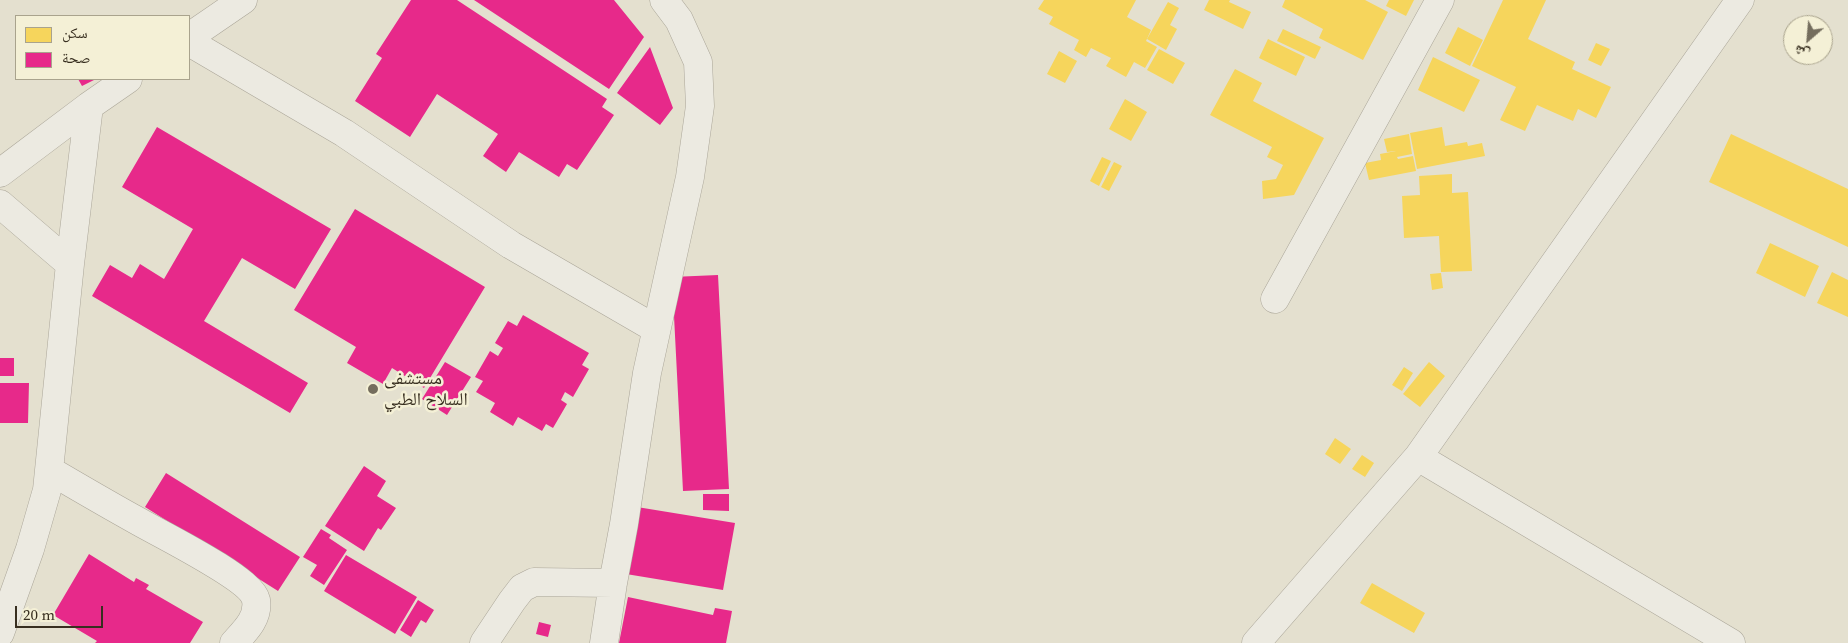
<!DOCTYPE html>
<html>
<head>
<meta charset="utf-8">
<style>
	body { margin:0 }
	#map { position:relative; width:1848px; height:643px; overflow:hidden; background:#e4e0cf; font-family:"Source Serif 4","Noto Naskh Arabic",serif }
	canvas { display:block }
	.legend { position:absolute; left:15px; top:15px; width:175px; height:65px; box-sizing:border-box; background:#f4f0d6; border:1px solid #a9a38d; margin:0; padding:6px 9px; list-style:none; font-size:15px; color:#382f20 }
	.legend li { display:flex; align-items:center; gap:10px; height:25px }
	.legend b { width:25px; border:1px solid #a9a38d }
	.north { position:absolute; left:1783px; top:15px; width:50px; height:50px; box-sizing:border-box; background:#f4f0d6; border:1px solid #a9a38d; border-radius:50%; rotate:207deg; font-size:14px; font-weight:700; line-height:20px; text-align:center; color:#382f20 }
	.north::after { content:''; display:block; margin:auto; width:18px; height:22px; background:#746d5d; clip-path:polygon(50% 0,100% 100%,50% 72%,0 100%) }
	.scale { position:absolute; left:15px; top:606px; width:88px; height:22px; box-sizing:border-box; border:2px solid #382f20; border-top:0; padding-left:6px; font-size:15px; line-height:18px; white-space:nowrap; color:#382f20; -webkit-text-stroke:4px #f4f0d6; paint-order:stroke }
</style>
</head>
<body>
<div id="map">
<canvas width="1848" height="643"></canvas>
<ul class="legend">
<li><b style="height:14px;background:#f6d55c"></b>سكن</li>
<li><b style="height:14px;background:#e7298a"></b>صحة</li>
</ul>
<div class="north">ش</div>
<div class="scale">20 m</div>
</div>
<script>
const c = document.querySelector('canvas').getContext('2d');
c.lineJoin = 'round';
function fillPath(path, color) { c.fillStyle = color; c.fill(path, 'evenodd'); }
function strokePath(path, color, width, dash) { c.strokeStyle = color; c.lineWidth = width; c.lineCap = dash ? 'butt' : 'round'; c.setLineDash(dash || []); c.stroke(path); }
function label(font, color, halo, rows, align = 'center') {
  c.font = font + ' "Source Serif 4","Noto Naskh Arabic",serif'; c.lineWidth = 5; c.setLineDash([]); c.textBaseline = 'middle'; c.strokeStyle = halo; c.fillStyle = color; for (const [text, x, y, turn = 0] of rows) {
    c.save(); c.translate(x, y); c.rotate((+turn || 0) * Math.PI / 180); c.textAlign = isNaN(turn) ? turn : align; if (halo) c.strokeText(text, 0, 0); c.fillText(text, 0, 0); c.restore();
  }
}
fillPath(new Path2D(`
	M 1044,0 L 1136,0 L 1127,17 L 1151,30 L 1146,41 L 1157,47 L 1145,68 L 1134,62 L 1126,77 L 1106,66 L 1111,58 L 1091,48 L 1086,57 L 1074,50 L 1079,40 L 1049,24 L 1053,17 L 1038,9 Z
	M 1209,0 L 1230,0 L 1229,2 L 1251,12 L 1243,29 L 1204,10 Z
	M 1285,0 L 1365,0 L 1388,12 L 1363,60 L 1319,38 L 1323,29 L 1282,7 Z
	M 1389,0 L 1414,0 L 1406,16 L 1386,6 Z
	M 1503,0 L 1546,0 L 1528,39 L 1575,62 L 1572,69 L 1611,87 L 1596,118 L 1578,109 L 1573,121 L 1537,105 L 1525,131 L 1500,120 L 1516,87 L 1472,66 Z
	M 1168,2 L 1179,8 L 1170,25 L 1177,29 L 1166,50 L 1147,39 Z
	M 1458,27 L 1483,40 L 1470,66 L 1445,53 Z
	M 1283,29 L 1321,47 L 1315,59 L 1277,41 Z
	M 1268,39 L 1305,57 L 1296,76 L 1259,58 Z
	M 1596,43 L 1610,49 L 1601,66 L 1588,60 Z
	M 1159,49 L 1185,63 L 1173,84 L 1147,70 Z
	M 1059,51 L 1077,61 L 1065,83 L 1047,74 Z
	M 1433,57 L 1480,80 L 1464,112 L 1418,90 Z
	M 1235,69 L 1262,83 L 1253,101 L 1324,138 L 1294,195 L 1263,199 L 1262,181 L 1276,179 L 1283,165 L 1267,157 L 1272,147 L 1210,115 Z
	M 1125,99 L 1147,112 L 1131,141 L 1109,129 Z
	M 1442,127 L 1445,146 L 1467,142 L 1468,146 L 1482,143 L 1485,156 L 1417,169 L 1410,133 Z
	M 1409,134 L 1412,154 L 1397,157 L 1398,159 L 1413,156 L 1416,171 L 1369,180 L 1365,163 L 1381,160 L 1380,154 L 1396,151 L 1387,152 L 1384,139 Z
	M 1731,134 L 1848,189 L 1848,247 L 1709,182 Z
	M 1102,157 L 1111,161 L 1099,186 L 1090,181 Z
	M 1114,162 L 1122,166 L 1109,191 L 1101,187 Z
	M 1452,174 L 1452,193 L 1468,192 L 1472,271 L 1441,272 L 1439,236 L 1404,238 L 1402,196 L 1420,195 L 1419,176 Z
	M 1770,243 L 1819,266 L 1805,297 L 1756,273 Z
	M 1832,272 L 1848,280 L 1848,317 L 1817,303 Z
	M 1441,273 L 1443,288 L 1432,290 L 1430,274 Z
	M 1429,362 L 1445,376 L 1420,407 L 1403,394 Z
	M 1404,367 L 1413,373 L 1402,391 L 1392,385 Z
	M 1335,438 L 1351,449 L 1340,464 L 1325,454 Z
	M 1362,455 L 1374,463 L 1365,477 L 1352,469 Z
	M 1372,583 L 1425,613 L 1414,633 L 1360,603 Z`), '#f6d55c');
fillPath(new Path2D(`
	M 411,0 L 457,0 L 607,99 L 602,107 L 614,115 L 577,170 L 567,164 L 559,177 L 519,152 L 506,172 L 483,156 L 498,134 L 437,94 L 410,137 L 355,101 L 382,58 L 376,54 Z
	M 474,0 L 614,0 L 644,37 L 609,89 Z
	M 650,47 L 673,108 L 660,125 L 617,93 Z
	M 78,79 L 96,79 L 82,86 Z
	M 157,127 L 331,229 L 295,289 L 242,258 L 204,321 L 308,383 L 290,413 L 92,296 L 110,265 L 132,278 L 140,264 L 164,279 L 193,229 L 122,187 Z
	M 355,209 L 485,287 L 424,388 L 392,368 L 383,384 L 347,363 L 356,347 L 294,310 Z
	M 718,275 L 729,489 L 683,491 L 672,277 Z
	M 523,315 L 589,353 L 582,365 L 589,369 L 573,397 L 565,392 L 561,400 L 567,404 L 553,428 L 546,424 L 542,431 L 518,417 L 513,426 L 490,412 L 495,403 L 476,392 L 483,381 L 475,377 L 490,351 L 498,356 L 503,348 L 495,343 L 508,321 L 517,326 Z
	M 0,358 L 14,358 L 14,376 L 0,376 Z
	M 445,362 L 471,377 L 447,415 L 422,399 Z
	M 0,383 L 29,383 L 28,423 L 0,423 Z
	M 364,466 L 386,481 L 377,496 L 396,508 L 381,530 L 378,528 L 364,551 L 325,526 Z
	M 166,473 L 300,557 L 278,591 L 145,507 Z
	M 703,494 L 729,494 L 729,511 L 703,510 Z
	M 637,507 L 735,523 L 723,590 L 626,574 Z
	M 321,529 L 331,535 L 329,538 L 347,550 L 324,585 L 310,576 L 317,565 L 303,557 Z
	M 89,554 L 134,582 L 136,578 L 149,585 L 146,589 L 203,622 L 190,643 L 95,643 L 97,641 L 53,615 Z
	M 346,555 L 417,597 L 395,634 L 324,591 Z
	M 628,597 L 713,615 L 715,608 L 732,611 L 726,643 L 619,643 Z
	M 418,600 L 434,610 L 426,623 L 421,620 L 411,637 L 400,630 Z
	M 539,622 L 551,625 L 548,637 L 536,634 Z`), '#e7298a');
const minor = new Path2D(`
	M 189,37 L 243,0
	M 189,42 L 344,133 L 511,245 L 656,329
	M 0,173 L 89,106 L 128,79
	M 0,204 L 70,264
	M 1275,299 L 1440,0
	M 1418,457 L 1731,643
	M 49,470 C 78,487 107,504 136,520 C 158,533 251,578 256,600 C 259,618 245,631 234,643
	M 0,633 L 30,549 L 47,490 L 70,264 L 89,106
	M 484,643 L 512,601 L 522,588 L 534,582 L 613,583
	M 604,643 L 613,583 L 624,524 L 647,373 L 690,177 L 700,106 L 698,62 L 679,20 L 664,0
	M 1256,643 L 1418,457 L 1740,0`);
strokePath(minor, '#aaa598', 29);
strokePath(minor, '#eceae1', 28);
for (const [x, y, r, color] of [
	[373,389,6,"#746d5d"]
]) { const dot = new Path2D(); dot.arc(x, y, r, 0, 2 * Math.PI); c.fillStyle = color; c.fill(dot); strokePath(dot, '#f4f0d6', 2); }
label('18px', '#382f20', '#f4f0d6', [
	["مستشفى",384,379],
	["السلاح الطبي",384,400]
], 'left');
</script>
</body>
</html>
